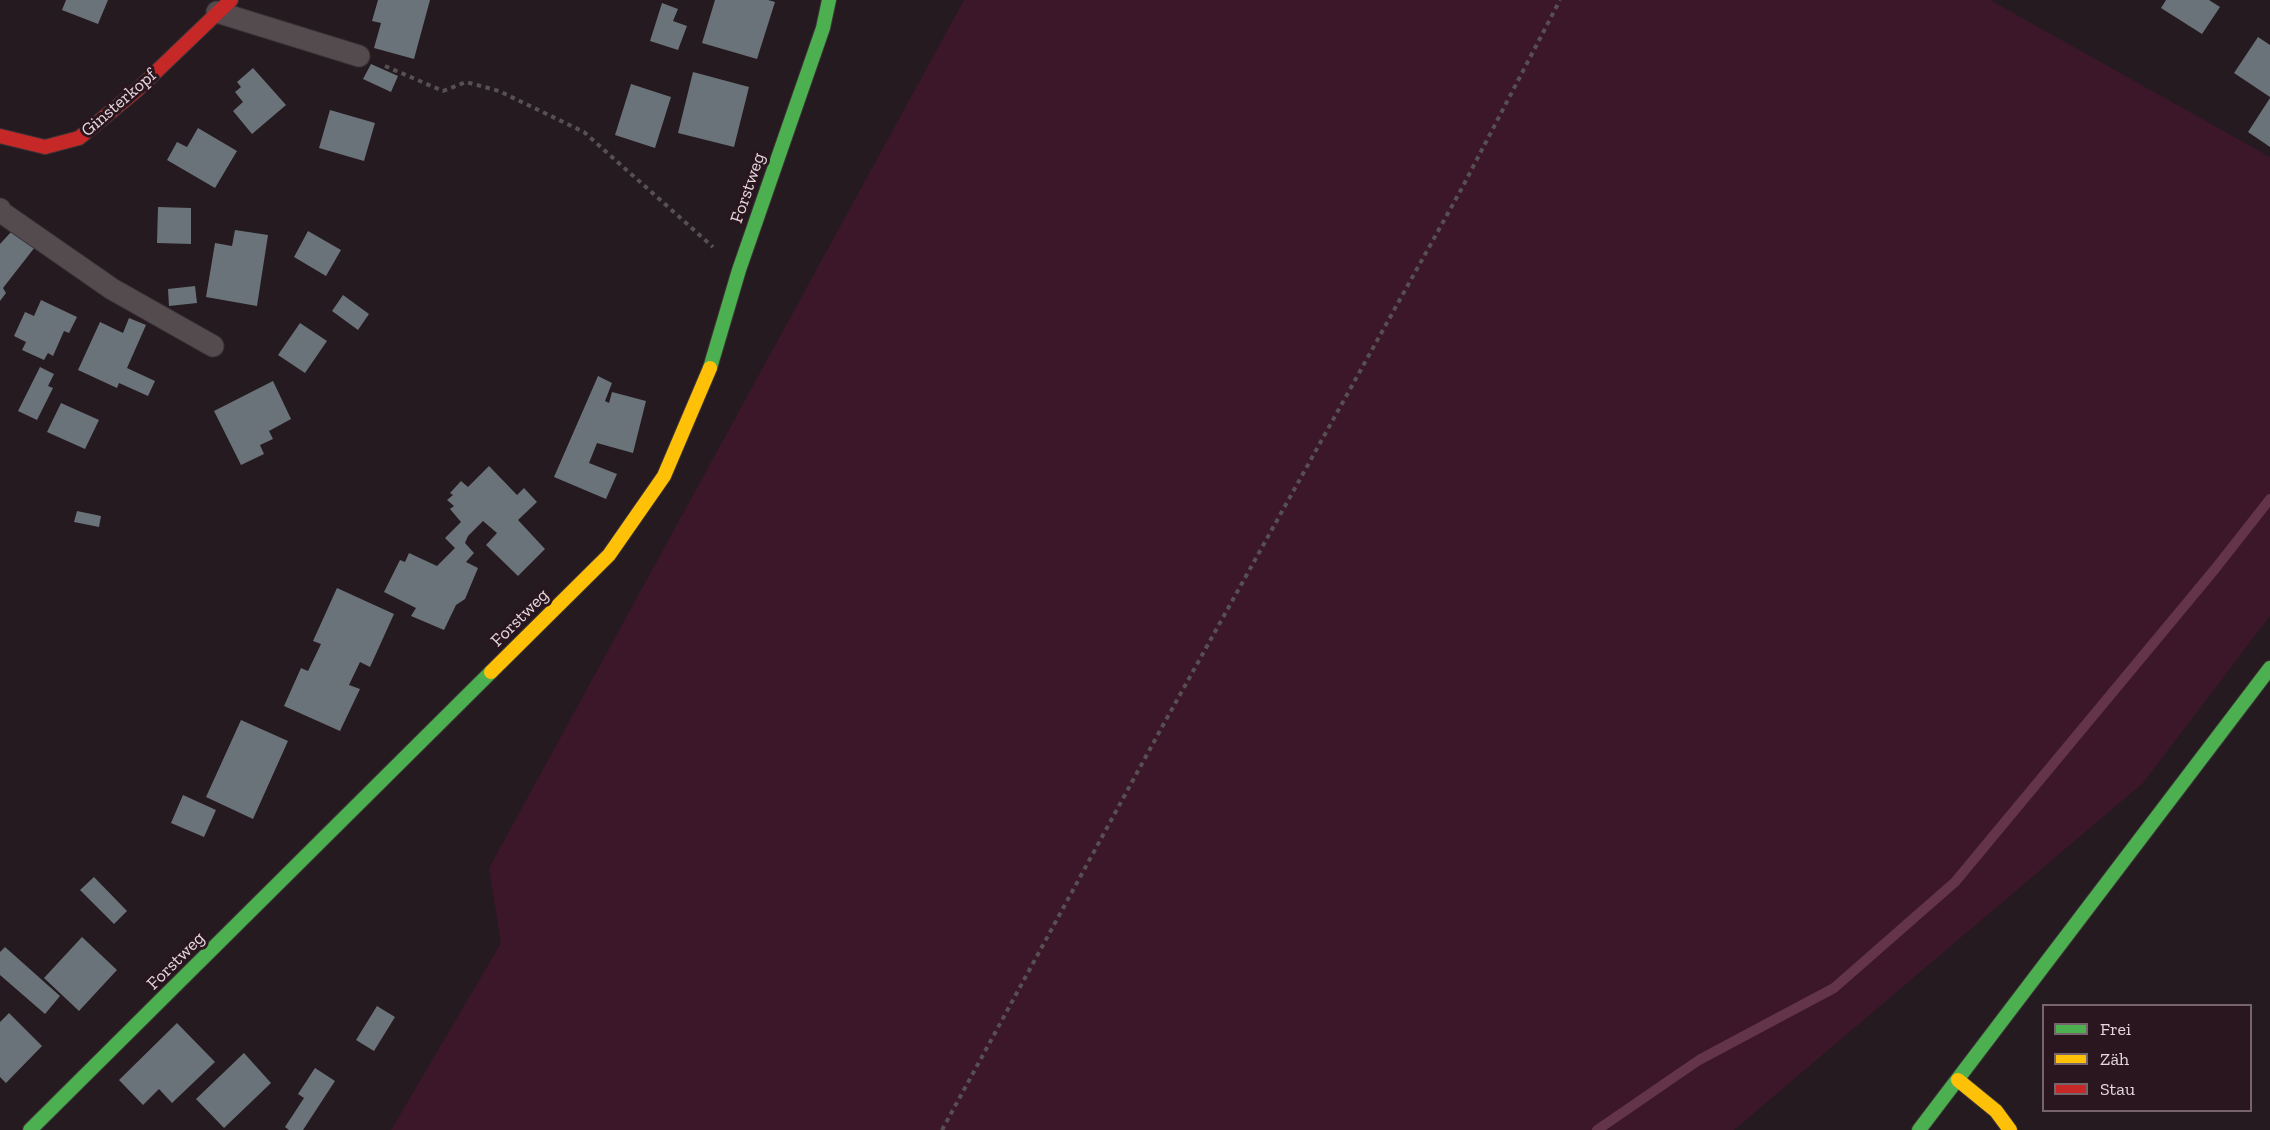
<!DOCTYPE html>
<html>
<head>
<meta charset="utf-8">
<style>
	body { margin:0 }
	#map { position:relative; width:2270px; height:1130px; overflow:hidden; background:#251a1f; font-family:"Zilla Slab",serif }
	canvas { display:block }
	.legend { position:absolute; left:2042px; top:1004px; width:210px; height:108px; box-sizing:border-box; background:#29161e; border:2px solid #75646a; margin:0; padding:8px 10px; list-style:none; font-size:18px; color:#e6d8dd }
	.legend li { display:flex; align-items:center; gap:12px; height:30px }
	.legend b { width:30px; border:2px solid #75646a }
</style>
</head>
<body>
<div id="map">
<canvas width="2270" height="1130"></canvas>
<ul class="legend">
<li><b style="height:8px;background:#4caf50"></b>Frei</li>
<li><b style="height:8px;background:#ffc107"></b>Zäh</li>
<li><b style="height:8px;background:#c62828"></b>Stau</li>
</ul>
</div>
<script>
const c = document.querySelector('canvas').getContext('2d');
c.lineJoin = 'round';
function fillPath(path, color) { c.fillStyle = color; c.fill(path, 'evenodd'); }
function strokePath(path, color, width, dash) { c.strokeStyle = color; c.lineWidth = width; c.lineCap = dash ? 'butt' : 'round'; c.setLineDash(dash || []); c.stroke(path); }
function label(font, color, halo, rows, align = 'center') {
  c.font = font + ' "Zilla Slab",serif'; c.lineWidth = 6; c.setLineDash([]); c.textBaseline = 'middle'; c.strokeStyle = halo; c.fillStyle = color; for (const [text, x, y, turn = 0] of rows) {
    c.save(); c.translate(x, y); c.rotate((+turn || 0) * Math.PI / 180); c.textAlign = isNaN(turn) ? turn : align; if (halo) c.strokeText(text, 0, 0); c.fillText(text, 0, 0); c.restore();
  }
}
fillPath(new Path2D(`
	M 964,0 L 1990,0 L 2270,157 L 2270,616 L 2143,783 L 1734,1130 L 391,1130 L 501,943 L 489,868 Z`), '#3b1729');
strokePath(new Path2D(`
	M 1597,1130 L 1699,1060 L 1834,988 L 1955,882 L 2215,569 L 2270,499`), '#64344a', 10);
fillPath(new Path2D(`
	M 66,0 L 108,0 L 98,24 L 62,10 Z
	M 378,0 L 430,0 L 414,59 L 374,48 L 381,23 L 372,21 Z
	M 715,0 L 768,0 L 775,2 L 757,59 L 702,43 Z
	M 2166,0 L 2209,0 L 2220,7 L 2202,34 L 2161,8 Z
	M 662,3 L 678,9 L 673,21 L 687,26 L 678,50 L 650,41 Z
	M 2258,37 L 2270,45 L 2270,97 L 2234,73 Z
	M 371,64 L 398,76 L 391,92 L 363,79 Z
	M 253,68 L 286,105 L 252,134 L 233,111 L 243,102 L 235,92 L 241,87 L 237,82 Z
	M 693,72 L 749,87 L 734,147 L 678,133 Z
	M 631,84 L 671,97 L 655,148 L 615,135 Z
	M 2270,98 L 2270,147 L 2248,132 Z
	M 330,110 L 375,123 L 364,161 L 319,148 Z
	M 198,128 L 237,151 L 215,188 L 167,160 L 177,142 L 187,147 Z
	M 158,207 L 191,208 L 191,244 L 157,243 Z
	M 235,230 L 268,235 L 257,306 L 206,297 L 215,243 L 232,246 Z
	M 308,231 L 341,250 L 326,276 L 294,257 Z
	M 11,232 L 35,247 L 3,288 L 6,293 L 0,301 L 0,244 Z
	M 195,286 L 197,303 L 169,306 L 168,289 Z
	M 343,295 L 369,314 L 358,330 L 332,311 Z
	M 41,300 L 77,317 L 69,333 L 64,331 L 53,356 L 48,353 L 44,360 L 22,350 L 26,342 L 14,336 L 25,312 L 34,316 Z
	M 129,318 L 146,325 L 127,368 L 155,381 L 148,396 L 119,383 L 117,388 L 78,370 L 100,322 L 123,333 Z
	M 300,323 L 327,341 L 305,373 L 278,355 Z
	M 40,367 L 54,374 L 48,386 L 53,388 L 37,420 L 18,411 Z
	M 598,376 L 612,383 L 605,401 L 609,403 L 612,392 L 646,401 L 633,453 L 597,443 L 589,463 L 617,474 L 606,499 L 554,477 Z
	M 273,381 L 291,419 L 269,431 L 273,439 L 260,445 L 264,454 L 241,465 L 214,411 Z
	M 61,403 L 99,420 L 85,449 L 47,432 Z
	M 489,466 L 517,495 L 524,488 L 537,502 L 518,520 L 545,549 L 518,576 L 486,545 L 497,533 L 483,521 L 468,536 L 465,543 L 474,553 L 466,562 L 478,568 L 465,599 L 456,605 L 444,630 L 411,616 L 416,608 L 384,592 L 400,560 L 405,562 L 409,553 L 437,566 L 455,548 L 445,538 L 461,522 L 450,509 L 454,506 L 447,500 L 453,495 L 450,493 L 461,481 L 468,487 Z
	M 77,511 L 101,516 L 99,527 L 74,522 Z
	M 337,588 L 394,614 L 370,667 L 360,662 L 349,685 L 360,689 L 340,731 L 284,706 L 301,668 L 308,671 L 321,644 L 313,641 Z
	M 241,720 L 288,741 L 253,819 L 206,797 Z
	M 183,795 L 216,810 L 204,837 L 171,823 Z
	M 94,877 L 127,911 L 114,924 L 80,890 Z
	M 82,937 L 117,970 L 79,1011 L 44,978 Z
	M 5,947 L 60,996 L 45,1014 L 0,975 L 0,952 Z
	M 377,1006 L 395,1017 L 374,1051 L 356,1040 Z
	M 9,1013 L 42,1046 L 6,1083 L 0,1077 L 0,1022 Z
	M 177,1023 L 215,1062 L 172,1103 L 159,1089 L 143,1105 L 119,1080 Z
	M 244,1053 L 271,1083 L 224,1128 L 196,1099 Z
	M 315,1068 L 335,1081 L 303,1130 L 289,1130 L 285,1127 L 304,1098 L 298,1094 Z`), '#6b737a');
const lane = new Path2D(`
	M 217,12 L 359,56
	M 0,209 L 1,212 L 112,289 L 213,346`);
const fast = new Path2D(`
	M 710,368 L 739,270 L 823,28 L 829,0
	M 30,1130 L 491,672
	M 1919,1130 L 2270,668`);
const slow = new Path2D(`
	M 491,672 L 609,555 L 664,476 L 710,368
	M 1958,1080 L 1996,1111 L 2010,1130`);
const jam = new Path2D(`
	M 0,136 L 45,147 L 79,138 L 137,90 L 231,0`);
strokePath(lane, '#3c3437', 23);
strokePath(fast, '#3c3437', 16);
strokePath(slow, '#3c3437', 16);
strokePath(jam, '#3c3437', 16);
strokePath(new Path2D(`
	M 385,66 L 443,91 L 466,82 L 499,91 L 584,132 L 713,247
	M 942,1130 L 1162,727 L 1462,188 L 1560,0`), '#575052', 4, [4.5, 4.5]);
strokePath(lane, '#544b4f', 21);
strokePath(fast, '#4caf50', 14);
strokePath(slow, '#ffc107', 14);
strokePath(jam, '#c62828', 14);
label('18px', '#e6d8dd', '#29161e', [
	["Ginsterkopf",119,103,-41],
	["Forstweg",748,188,-71],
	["Forstweg",520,618,-45],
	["Forstweg",176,961,-45]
]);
</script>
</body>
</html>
